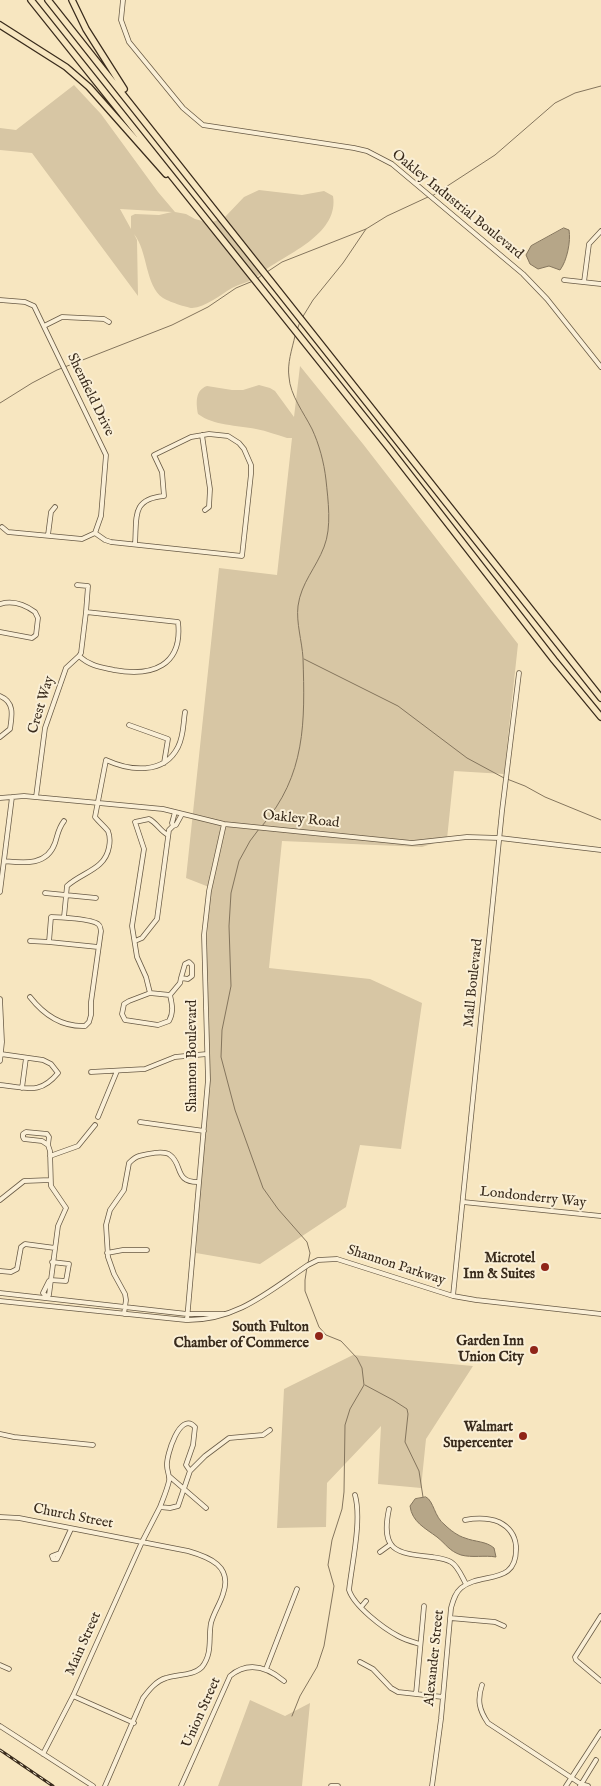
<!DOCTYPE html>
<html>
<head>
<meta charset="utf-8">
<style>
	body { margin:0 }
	canvas { display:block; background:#f7e6c0 }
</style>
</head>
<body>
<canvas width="601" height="1786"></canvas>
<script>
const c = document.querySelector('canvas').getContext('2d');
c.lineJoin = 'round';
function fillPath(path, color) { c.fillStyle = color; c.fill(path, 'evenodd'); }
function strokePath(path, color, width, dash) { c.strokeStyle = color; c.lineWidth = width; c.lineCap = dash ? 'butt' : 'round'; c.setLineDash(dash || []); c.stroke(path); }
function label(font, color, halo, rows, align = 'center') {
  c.font = font + ' "IM FELL English",serif'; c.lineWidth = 4; c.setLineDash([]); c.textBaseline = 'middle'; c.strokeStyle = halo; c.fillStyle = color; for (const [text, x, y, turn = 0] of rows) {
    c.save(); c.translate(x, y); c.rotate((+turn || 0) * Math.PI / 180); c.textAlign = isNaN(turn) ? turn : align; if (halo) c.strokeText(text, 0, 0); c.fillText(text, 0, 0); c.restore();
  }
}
fillPath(new Path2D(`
	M 74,85 L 101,114 L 158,192 L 175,212 L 186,214 L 195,219 L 210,223 L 225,217 L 244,197 L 259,190 L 302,195 L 324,191 L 333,196 C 339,232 292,252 268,268 C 263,271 259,276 253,279 C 247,283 239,284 232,288 C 220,295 206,307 192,308 C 188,308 167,301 163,298 C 145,286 148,251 134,234 L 137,240 L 138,296 L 32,153 L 0,150 L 0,128 L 16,130 ZM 120,209 L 172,212 L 159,215 L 135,214 L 131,216 L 131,229 Z
	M 300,366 L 363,444 L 518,644 L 504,774 L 454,771 L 447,839 L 422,847 L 282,841 L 269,968 L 370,979 L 422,1003 L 401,1149 L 360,1145 L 346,1207 L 260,1264 L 196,1253 L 209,1050 L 206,965 L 209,887 L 186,878 L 219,568 L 277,575 L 292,438 L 287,438 C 277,435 267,431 256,429 C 237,425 214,426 198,414 C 196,403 195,390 207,386 L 232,390 L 243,390 L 259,385 L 270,388 L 275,391 L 294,417 Z
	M 353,1355 L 473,1366 L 426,1439 L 421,1488 L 378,1484 L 381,1426 L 327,1483 L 326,1527 L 277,1528 L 284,1389 Z
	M 250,1700 L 285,1716 L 310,1703 L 302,1786 L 218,1786 Z`), '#d7c6a4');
const water = new Path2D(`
	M 564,228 L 569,230 C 571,241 567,261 560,270 L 549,266 L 538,269 L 530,264 L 526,255 L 531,246 Z
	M 426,1497 C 434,1501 434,1517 445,1525 C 450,1530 458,1536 465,1538 C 475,1542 486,1541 494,1548 L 496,1557 C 485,1555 472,1558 461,1555 C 449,1551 446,1544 437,1537 C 425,1528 412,1522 410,1506 L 415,1499 Z`);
fillPath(water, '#b6a688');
strokePath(water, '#84755d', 1);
strokePath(new Path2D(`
	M 432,196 L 495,155 L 555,103 L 575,93 L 601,86
	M 267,272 L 282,262 L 366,229 L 387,216 L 428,197
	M 257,279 L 263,274
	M 302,318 L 313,300 L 343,263 L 366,229
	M 297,330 L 300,322
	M 0,403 L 32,383 L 57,370 L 172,325 L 208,307 L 236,288 L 253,281
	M 304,659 L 398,706 L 467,758 L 504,778
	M 507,779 L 525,786 L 545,797 L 601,820
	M 262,826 C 306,775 305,722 303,658 C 302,641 296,623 298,606 C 301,583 316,568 324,547 C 332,527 328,500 326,480 C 324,462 319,444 312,429 C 304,413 290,395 289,377 C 287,364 292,349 295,336
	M 259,829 L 250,841 L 239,861 L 231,893 L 229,926 L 231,986 L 222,1030 L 221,1057 L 235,1110 L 263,1188 L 278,1209 L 307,1242 L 310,1253 L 308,1263
	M 365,1385 L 393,1400 L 407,1409 L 408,1414 L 405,1442 L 419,1471 L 423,1497
	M 292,1716 L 300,1696 L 317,1667 L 324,1646 L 334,1586 L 328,1565 L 332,1540 L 342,1509 L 344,1492 L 345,1425 L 350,1409 L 364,1385 L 362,1368 L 357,1358 L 341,1341 L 326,1335 L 319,1327 L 305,1291 L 305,1280 L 307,1267`), '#84755d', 1);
const minor = new Path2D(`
	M 123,0 L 121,20 L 129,42 L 183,108 L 203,125 L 354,148 L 367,151 L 392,164 L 523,274 L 547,299 L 601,367
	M 564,280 L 601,284
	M 584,282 L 589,244 L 601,231
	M 0,300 L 25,302 L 34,306 L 106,455 L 101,516 L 95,533
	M 44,326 L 62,317 L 104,319 L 109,322
	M 202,435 L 210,489 L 209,507 L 205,510
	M 2,527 L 8,532 L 82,539 L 95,533 L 105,540 L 111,542 L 242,556 L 251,474 L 251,465 L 244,449 L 239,443 L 228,436 L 209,434 L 191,437 L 154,455 L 162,472 L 164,496 C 131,499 137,517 135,544
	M 48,535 L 51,512 L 55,507
	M 77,585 L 88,586 L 86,612
	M 0,604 C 13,600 24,604 35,612 L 38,618 L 36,635 L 32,638 L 0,632
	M 86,612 L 178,622 C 183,666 152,677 114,670 C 100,667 90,666 79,656 L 81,653 Z
	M 0,696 C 15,702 12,716 10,729 L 0,737
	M 129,725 L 168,739 L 164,763
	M 36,797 L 45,728 L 66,668 L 79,656
	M 0,798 L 24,796 L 163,809 L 224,824 L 412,843 L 467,837 L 500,838 L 601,850
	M 173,826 L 172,823 L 175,812
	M 4,861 C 24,863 47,866 55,843 C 58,834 58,829 64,821
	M 0,892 L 12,797
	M 45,893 L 96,898
	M 64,917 L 67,886 C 82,872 105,870 109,847 C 110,842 110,836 108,831 C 104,826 99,822 95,817 L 106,760 C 130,771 164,775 178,747 C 184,735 183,724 185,712
	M 30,941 L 49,942
	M 135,941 L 142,938 L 157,919 L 169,830 L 173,826 L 176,825 L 182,814
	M 189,962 L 192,965 L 192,976 L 188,979 L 181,978 L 185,964 Z
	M 150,993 L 146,977 L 137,957 L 132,926 L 144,849 L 135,822 L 149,819 C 157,823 160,831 168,835
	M 150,993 L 170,995 C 172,1004 174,1012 169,1021 L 158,1025 L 125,1020 L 122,1014 L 124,1004 L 129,1001 Z
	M 170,995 L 180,983 L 181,978
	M 30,997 C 44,1015 61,1027 85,1026 L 89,1022 L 91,1015 L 91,1002 L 101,931 C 100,928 101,926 98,924 C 92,919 59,917 51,917 L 49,942 L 98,947
	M 0,999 L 2,1042 L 0,1061
	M 91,1072 L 145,1069 L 175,1057 L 207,1054
	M 0,1085 C 26,1087 39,1096 58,1073 L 51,1064 L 43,1060 L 1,1054
	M 22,1088 L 26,1058
	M 98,1117 L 117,1071
	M 140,1122 L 204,1131
	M 26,1132 L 47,1134 L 49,1137 L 48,1145 L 42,1141 L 24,1139 L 23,1137 L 23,1134 Z
	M 50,1156 L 78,1146 L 95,1125
	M 0,1200 L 24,1181 L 50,1180
	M 463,1202 L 601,1216
	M 107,1253 L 123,1250 L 147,1250
	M 0,1271 L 11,1272 L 17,1269 L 21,1247 L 25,1244 L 55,1248
	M 50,1280 L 66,1281 L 69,1264 L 52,1262
	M 0,1293 L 187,1314 L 224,1314
	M 46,1296 L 49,1295 L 58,1226 L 66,1208 L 51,1186 L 50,1151 L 48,1145
	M 46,1296 L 43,1293 L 49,1281
	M 453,1296 L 502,811 L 519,673
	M 0,1301 L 186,1320 C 236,1321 268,1292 308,1265 L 318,1260 L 337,1259 L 453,1296 L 476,1300 L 601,1314
	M 124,1314 L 126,1300 L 125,1294 L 114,1274 L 108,1257 L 106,1225 L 110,1210 L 124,1190 L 129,1163 C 132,1160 135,1157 139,1156 C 146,1154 164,1150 170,1155 C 183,1164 174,1183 199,1182
	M 187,1320 L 208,1080 L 204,935 L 209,891 L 224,824
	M 0,1434 L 14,1437 L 93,1445
	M 169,1476 L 206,1508
	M 355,1495 C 362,1520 352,1563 349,1590 C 354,1606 383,1628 398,1636 C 405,1640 413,1642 420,1644
	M 160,1507 C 163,1499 167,1490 169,1481 C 170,1476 167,1471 167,1466 C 166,1456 180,1410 195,1427 L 193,1445 L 186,1465 L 190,1471
	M 389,1509 C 380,1552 397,1553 432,1557 C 438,1558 446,1559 451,1562 C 458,1566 462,1577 466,1584
	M 0,1517 L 19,1518 L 188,1551 C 209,1557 233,1566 223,1594 C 220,1604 214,1612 211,1623 C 208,1638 213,1653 202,1667 C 193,1676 177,1674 166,1678 C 156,1681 149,1690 143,1698 L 105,1786
	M 380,1552 L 391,1544
	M 60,1553 L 57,1559 L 53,1559 L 52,1556 L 60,1553 L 71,1529
	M 361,1607 L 366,1601
	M 601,1616 L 575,1657 L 576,1660 L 601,1681
	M 450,1618 L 495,1622 L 504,1626
	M 360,1662 L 373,1669 L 391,1688 L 398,1692 L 443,1697
	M 0,1665 L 9,1669
	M 266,1669 L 297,1589
	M 482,1685 C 477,1700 479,1710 488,1723 L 581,1784 L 588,1786
	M 416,1694 L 424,1606
	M 73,1696 L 134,1723
	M 0,1726 L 93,1786
	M 43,1754 L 73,1696 L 142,1542 L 160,1507 L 170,1508 L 178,1506 L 190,1471 L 205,1456 L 229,1438 L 263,1435 L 270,1430
	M 181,1786 L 230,1676 C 248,1661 267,1667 284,1681
	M 331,1786 L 338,1786
	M 432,1786 L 441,1719 L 451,1608 C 453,1601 455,1593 461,1588 C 481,1571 518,1587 516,1546 C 515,1535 509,1527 499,1522 C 489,1518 476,1518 465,1520
	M 566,1786 L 601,1732
	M 580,1786 L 596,1760`);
const highway = new Path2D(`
	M 31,0 L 389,448 L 554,660 L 601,717
	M 48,0 L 601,698
	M 72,0 L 86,29 L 124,89
	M 0,25 L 66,67 L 89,87 L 166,174`);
strokePath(minor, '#685a45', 5.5);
strokePath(highway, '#392b1c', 8);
strokePath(minor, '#faefd6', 4);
strokePath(highway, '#f7e6c0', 5.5);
const rail = new Path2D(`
	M 0,1750 L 53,1786`);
strokePath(rail, '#392b1c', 3);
strokePath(rail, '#faefd6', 1, [4]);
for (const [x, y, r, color] of [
	[545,1267,5,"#8f2418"],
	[319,1336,5,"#8f2418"],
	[534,1350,5,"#8f2418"],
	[523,1436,5,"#8f2418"]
]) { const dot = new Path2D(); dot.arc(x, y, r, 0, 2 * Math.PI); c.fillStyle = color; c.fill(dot); strokePath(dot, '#faefd6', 2); }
label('14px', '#392b1c', '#faefd6', [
	["Oakley Industrial Boulevard",457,205,39],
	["Shenfield Drive",90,395,64],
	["Crest Way",42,705,-73],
	["Oakley Road",301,820,6],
	["Mall Boulevard",474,983,-84],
	["Shannon Boulevard",193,1056,-90],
	["Londonderry Way",533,1198,6],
	["Shannon Parkway",396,1266,18],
	["Church Street",73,1517,11],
	["Main Street",84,1644,-66],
	["Alexander Street",435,1658,-84],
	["Union Street",202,1713,-66]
]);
label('bold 14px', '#392b1c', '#faefd6', [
	["Microtel",535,1259],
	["Inn & Suites",535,1275],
	["South Fulton",309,1328],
	["Chamber of Commerce",309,1344],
	["Garden Inn",524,1342],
	["Union City",524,1358],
	["Walmart",513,1428],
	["Supercenter",513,1444]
], 'right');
</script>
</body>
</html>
